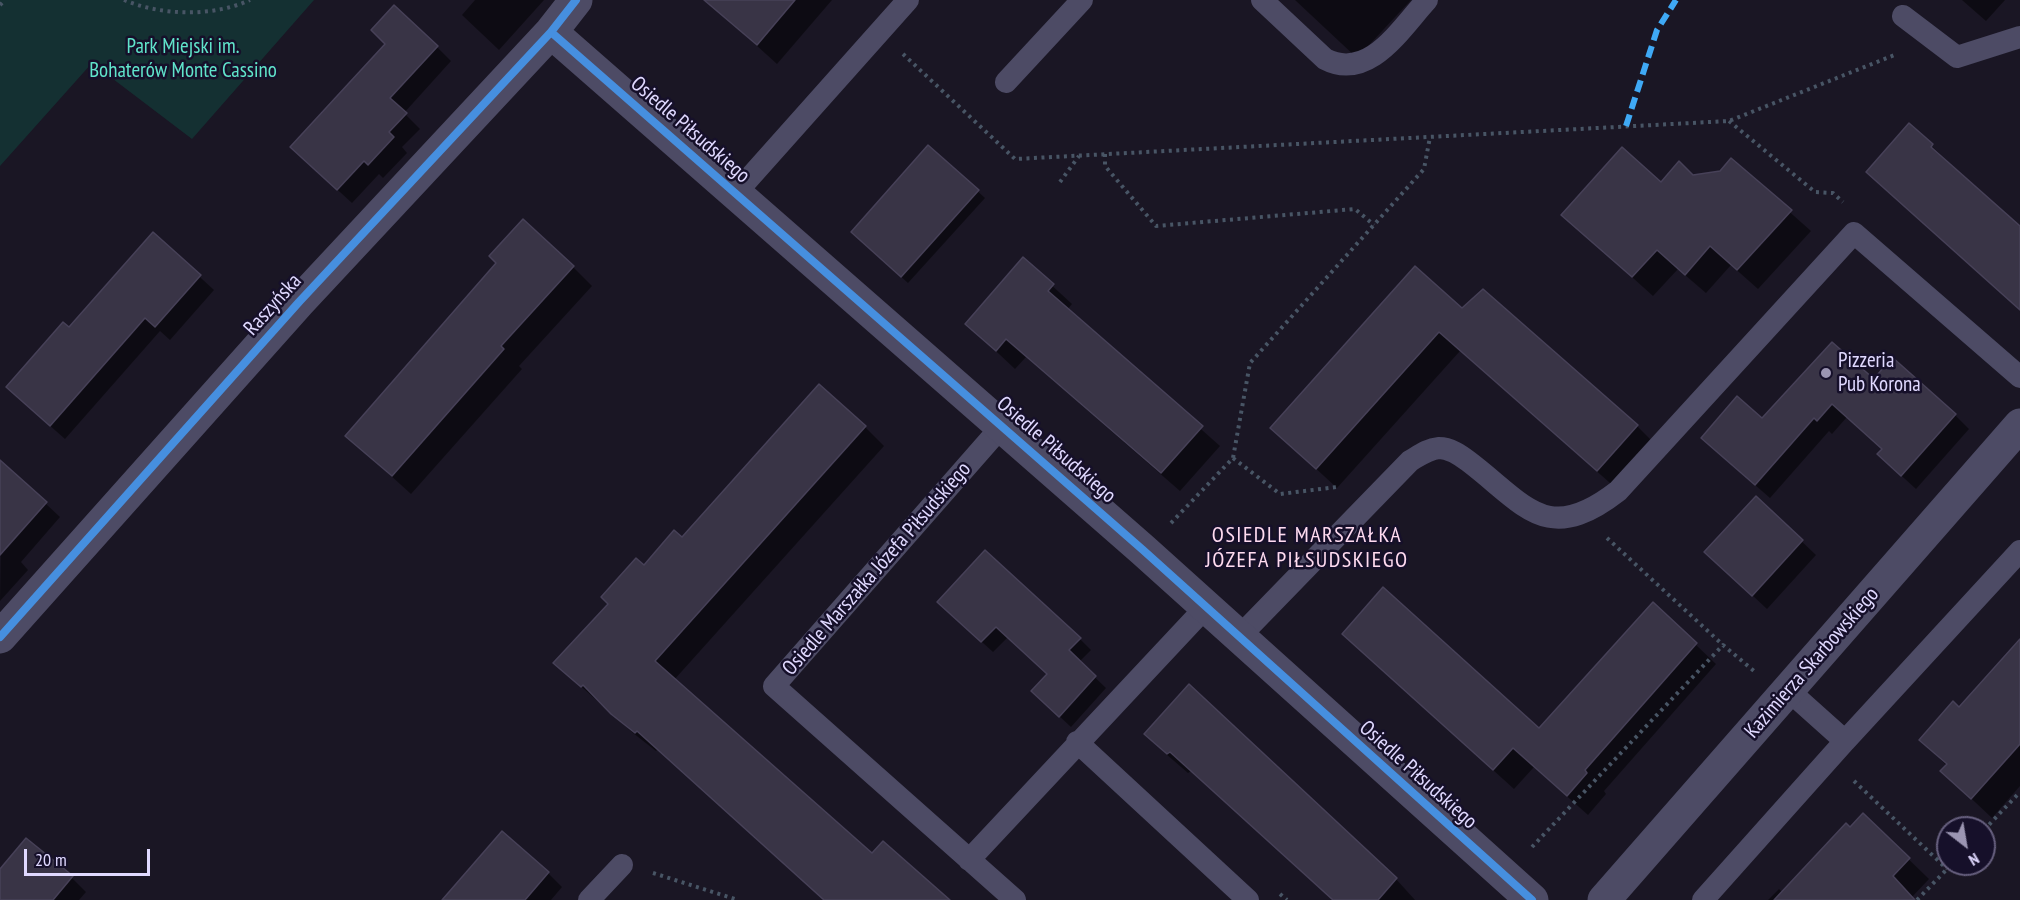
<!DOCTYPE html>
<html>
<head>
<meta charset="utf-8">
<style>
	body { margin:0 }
	#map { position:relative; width:2020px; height:900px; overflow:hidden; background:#1a1624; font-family:"PT Sans Narrow",sans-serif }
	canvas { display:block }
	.north { position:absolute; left:1936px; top:816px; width:60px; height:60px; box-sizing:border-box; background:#16102a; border:2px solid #67607f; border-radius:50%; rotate:149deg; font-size:16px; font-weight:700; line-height:24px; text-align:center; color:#e0d9ff }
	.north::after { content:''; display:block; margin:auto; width:21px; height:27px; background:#9b95b2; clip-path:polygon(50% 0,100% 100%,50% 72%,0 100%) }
	.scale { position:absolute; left:24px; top:849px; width:126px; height:27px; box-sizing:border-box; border:3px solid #e0d9ff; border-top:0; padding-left:8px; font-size:18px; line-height:21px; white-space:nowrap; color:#e0d9ff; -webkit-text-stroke:4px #16102a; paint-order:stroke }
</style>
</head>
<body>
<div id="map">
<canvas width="2020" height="900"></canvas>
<div class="north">N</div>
<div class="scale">20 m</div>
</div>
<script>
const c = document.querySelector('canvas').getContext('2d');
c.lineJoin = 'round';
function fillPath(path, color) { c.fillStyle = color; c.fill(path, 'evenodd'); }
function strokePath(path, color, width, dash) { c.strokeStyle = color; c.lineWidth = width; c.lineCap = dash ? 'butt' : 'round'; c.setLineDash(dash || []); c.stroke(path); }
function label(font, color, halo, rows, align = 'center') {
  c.font = font + ' "PT Sans Narrow",sans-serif'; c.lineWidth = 5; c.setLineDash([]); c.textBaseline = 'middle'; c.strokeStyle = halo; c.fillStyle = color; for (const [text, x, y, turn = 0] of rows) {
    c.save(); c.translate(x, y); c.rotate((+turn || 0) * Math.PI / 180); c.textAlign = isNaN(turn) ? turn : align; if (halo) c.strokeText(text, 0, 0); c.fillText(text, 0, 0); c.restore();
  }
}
fillPath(new Path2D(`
	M 0,0 L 314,0 L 192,139 L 92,63 L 0,166 Z`), '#143032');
fillPath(new Path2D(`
	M 475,0 L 544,0 L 499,50 L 462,15 Z
	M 719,0 L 832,0 L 777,64 L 714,7 Z
	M 1295,0 L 1411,0 L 1357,58 Z
	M 1962,0 L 2005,0 L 1986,21 Z
	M 437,47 L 451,61 L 404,113 L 420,129 L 402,147 L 407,153 L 383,178 L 379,174 L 352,203 L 306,161 Z
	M 1909,125 L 1951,164 L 1949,166 L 2020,229 L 2020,310 L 1887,190 Z
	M 929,147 L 985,198 L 908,283 L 859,239 Z
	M 1731,160 L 1811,231 L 1758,289 L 1731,265 L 1706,293 L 1678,269 L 1653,296 L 1563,215 L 1661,184 L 1721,172 Z
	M 153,234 L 214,290 L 170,340 L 160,331 L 65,439 L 22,401 L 69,329 Z
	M 1023,259 L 1072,304 L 1067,310 L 1220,446 L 1180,491 L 1026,357 L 1015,369 L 967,324 Z
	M 573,267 L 592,286 L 519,366 L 522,369 L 411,494 L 347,436 Z
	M 1462,310 L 1637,426 L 1657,446 L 1618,490 L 1460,351 L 1337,488 L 1272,428 Z
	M 1874,381 L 1955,415 L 1969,429 L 1916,489 L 1893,468 L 1883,449 L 1847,417 L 1832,434 L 1829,431 L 1770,498 L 1717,452 L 1762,420 Z
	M 865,427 L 884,446 L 674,680 L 872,855 L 947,900 L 824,900 L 658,749 L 656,751 L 633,733 L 555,663 L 644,567 L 682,539 Z
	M 2,463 L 60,517 L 21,562 L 28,570 L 0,601 Z
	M 1756,498 L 1816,555 L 1767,609 L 1721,566 Z
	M 1653,604 L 1716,664 L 1604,791 L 1606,794 L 1588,815 L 1534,767 L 1514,789 L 1365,654 L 1539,730 Z
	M 950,613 L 1080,639 L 1091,650 L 1079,662 L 1106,688 L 1071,727 L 1044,702 L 1049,674 L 1008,637 L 993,652 Z
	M 2020,650 L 2020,786 L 1992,818 L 1942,771 L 1947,766 L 1921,740 L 1959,709 Z
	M 1189,686 L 1396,879 L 1415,900 L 1333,900 L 1191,771 L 1188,773 L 1166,754 L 1146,734 Z
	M 1863,815 L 1929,879 L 1912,897 L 1915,900 L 1768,900 L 1779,889 L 1783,893 Z
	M 0,872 L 72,878 L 86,892 L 79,900 L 0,900 Z
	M 548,873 L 562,887 L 551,900 L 444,900 Z`), '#0007');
const building = new Path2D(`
	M 704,0 L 795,0 L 757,45 Z
	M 394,5 L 438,46 L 390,98 L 407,113 L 389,132 L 394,137 L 368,165 L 364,161 L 337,190 L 290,147 L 385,44 L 371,30 Z
	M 1909,123 L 1933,144 L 1931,147 L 2020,226 L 2020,310 L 1866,172 Z
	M 928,145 L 979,190 L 901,277 L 851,232 Z
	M 1622,147 L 1661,182 L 1679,161 L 1693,175 L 1720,171 L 1731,158 L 1792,210 L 1737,270 L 1710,246 L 1685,275 L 1657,250 L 1632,277 L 1561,215 Z
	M 523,219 L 574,266 L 501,346 L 504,349 L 392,476 L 345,436 L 496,263 L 489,256 Z
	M 153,232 L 201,275 L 155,327 L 145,318 L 50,426 L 6,387 L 63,322 L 69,327 Z
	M 1023,257 L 1054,284 L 1048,291 L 1203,426 L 1161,473 L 1006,339 L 996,351 L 965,324 Z
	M 1415,266 L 1462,308 L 1483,289 L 1638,425 L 1597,471 L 1439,332 L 1316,469 L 1270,428 Z
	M 1832,342 L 1874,379 L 1892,357 L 1956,414 L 1901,476 L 1877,454 L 1882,449 L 1832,404 L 1817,421 L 1814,418 L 1755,485 L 1701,438 L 1737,396 L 1762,418 Z
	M 819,384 L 866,426 L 655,661 L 872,853 L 883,841 L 950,900 L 824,900 L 637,731 L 635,733 L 611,714 L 583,685 L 581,687 L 553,663 L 608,604 L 601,597 L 636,558 L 644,565 L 674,530 L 682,537 Z
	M 0,460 L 47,502 L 0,555 Z
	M 1756,496 L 1803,540 L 1752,596 L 1704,552 Z
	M 985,550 L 1081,638 L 1069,650 L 1096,676 L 1059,717 L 1031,691 L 1047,674 L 996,627 L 981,642 L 937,602 Z
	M 1383,587 L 1539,728 L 1653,602 L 1697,643 L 1585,770 L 1587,773 L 1567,796 L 1513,748 L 1493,770 L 1342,634 Z
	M 2020,639 L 2020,744 L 1971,799 L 1940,771 L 1947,764 L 1919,740 L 1953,701 L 1959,707 Z
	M 1189,684 L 1397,878 L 1378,900 L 1333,900 L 1170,752 L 1167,754 L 1144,734 Z
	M 1863,813 L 1910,858 L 1893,876 L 1915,900 L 1774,900 L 1846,823 L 1850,827 Z
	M 502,831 L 549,872 L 525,900 L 442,900 Z
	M 26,838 L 73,876 L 53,900 L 0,900 L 0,869 Z`);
fillPath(building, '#393446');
strokePath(building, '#474158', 1.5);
strokePath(new Path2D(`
	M 124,0 C 162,16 213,17 250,0
	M 0,5 L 5,0
	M 903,54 L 1015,159 L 1729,121 L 1897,54
	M 1729,121 L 1815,192 L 1833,193 L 1843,202
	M 1105,154 L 1105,166 L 1156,226 L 1355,209 L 1374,225
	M 1060,182 L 1079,156
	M 1233,458 L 1280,494 L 1337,487
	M 1171,523 L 1233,458 L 1250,363 L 1424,169 L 1430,137
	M 1607,538 L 1723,645
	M 1854,781 L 1947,869
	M 1984,830 L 2020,792
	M 1532,847 L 1723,645 L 1754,671
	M 653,873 L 738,900
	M 1280,894 L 1287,900
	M 1917,900 L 1952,864`), '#485565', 4, [3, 4.5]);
strokePath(new Path2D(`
	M 1262,0 L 1325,59 C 1369,82 1401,28 1427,0
	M 1903,16 L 1957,57 L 2020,37
	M 1006,82 L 1082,0
	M 735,194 L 908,0
	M 1002,426 L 774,686 L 1015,900
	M 1238,638 L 1410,461 C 1420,455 1428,449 1439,448 C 1450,448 1460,455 1468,461 C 1525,504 1546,547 1618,491 L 1854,233 L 2020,377
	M 1845,741 L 2020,551
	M 1077,742 L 1248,900
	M 969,860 L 1205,608
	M 589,900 L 622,865
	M 1703,900 L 1845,741 L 1788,690`), '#4d4b65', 22);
strokePath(new Path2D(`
	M 551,32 L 1143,550 L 1532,900
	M 0,637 L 299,302 L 551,32 L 576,0
	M 1604,900 L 2020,425`), '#4d4b65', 33);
strokePath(new Path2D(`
	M 1626,126 L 1657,30 L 1676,0`), '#3fa9f5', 6, [12, 6]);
strokePath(new Path2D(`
	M 551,32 L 1143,550 L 1532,900
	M 0,637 L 299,302 L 551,32 L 576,0`), '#468fdf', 8);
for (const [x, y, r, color] of [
	[1826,373,6,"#9b95b2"]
]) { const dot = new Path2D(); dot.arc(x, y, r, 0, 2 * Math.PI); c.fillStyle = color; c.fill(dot); strokePath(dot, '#16102a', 2); }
label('21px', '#60e4cb', '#16102a', [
	["Park Miejski im.",183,47],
	["Bohaterów Monte Cassino",183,71]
]);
label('21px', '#e0d9ff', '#16102a', [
	["Osiedle Piłsudskiego",690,130,41],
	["Raszyńska",273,305,-48],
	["Osiedle Piłsudskiego",1056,450,41],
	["Osiedle Marszałka Józefa Piłsudskiego",877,569,-49],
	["Kazimierza Skarbowskiego",1812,663,-49],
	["Osiedle Piłsudskiego",1418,775,42]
]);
label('21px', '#e0d9ff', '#16102a', [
	["Pizzeria",1838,361],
	["Pub Korona",1838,385]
], 'left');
c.letterSpacing = '1.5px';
label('22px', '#ffdbf0', '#16102a', [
	["OSIEDLE MARSZAŁKA",1307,536],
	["JÓZEFA PIŁSUDSKIEGO",1307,561]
]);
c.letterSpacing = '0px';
</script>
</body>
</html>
